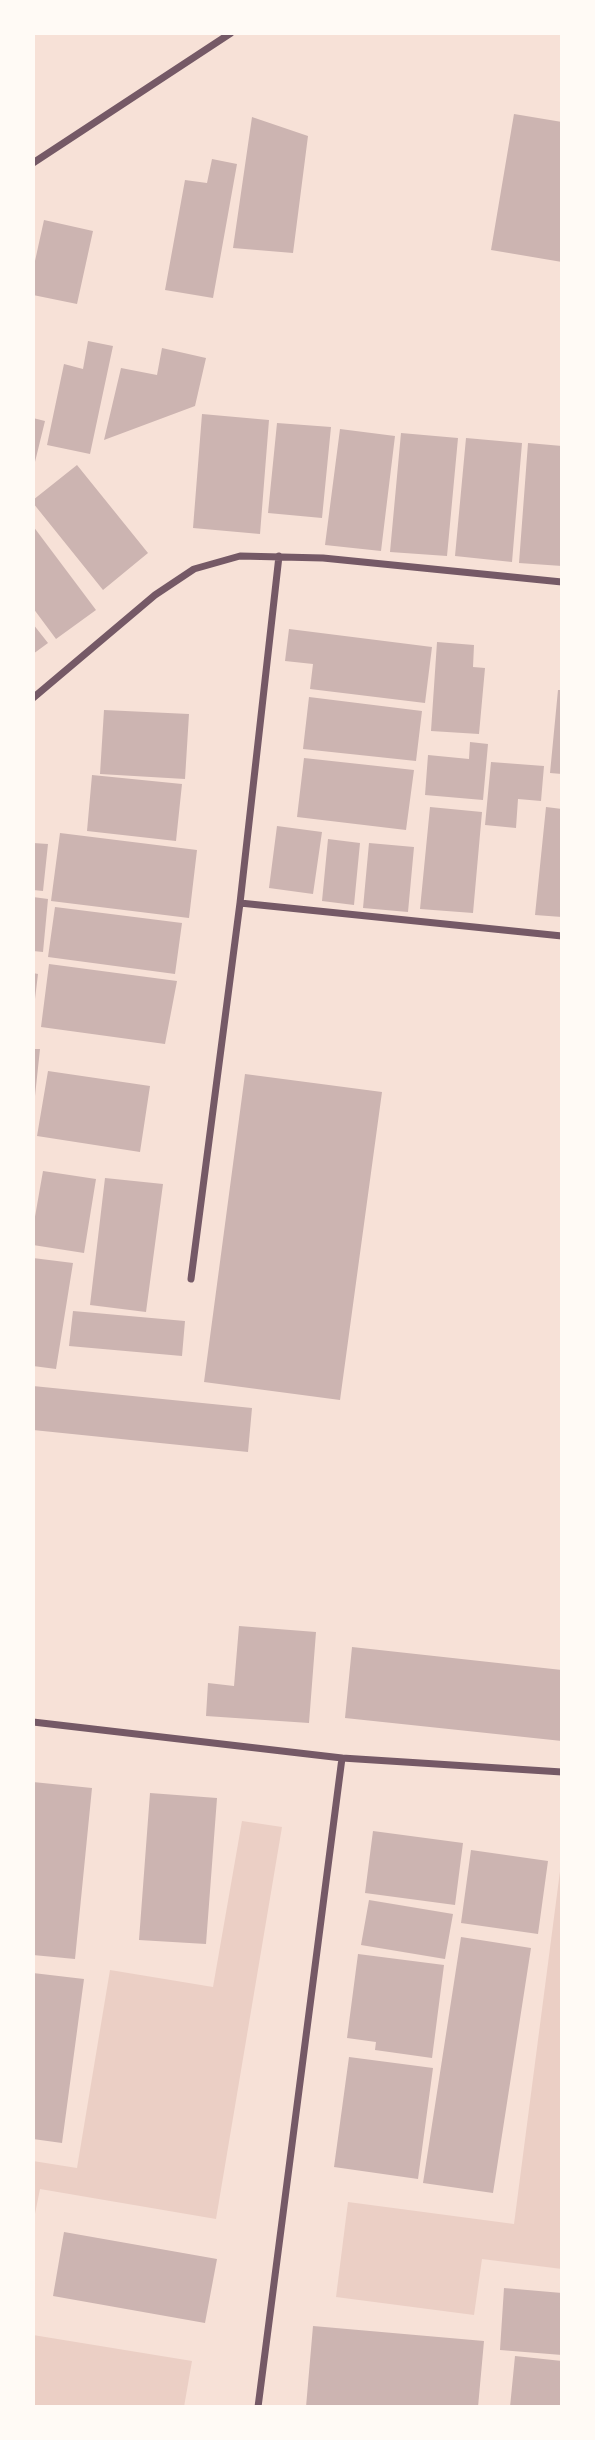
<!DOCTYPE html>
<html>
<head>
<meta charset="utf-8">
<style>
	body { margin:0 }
	#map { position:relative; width:595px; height:2440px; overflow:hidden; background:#f7e1d7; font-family:"Fira Sans Condensed",sans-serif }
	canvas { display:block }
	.frame { position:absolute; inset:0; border:35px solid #fffaf5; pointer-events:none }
</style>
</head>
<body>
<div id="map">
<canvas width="595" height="2440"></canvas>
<div class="frame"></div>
</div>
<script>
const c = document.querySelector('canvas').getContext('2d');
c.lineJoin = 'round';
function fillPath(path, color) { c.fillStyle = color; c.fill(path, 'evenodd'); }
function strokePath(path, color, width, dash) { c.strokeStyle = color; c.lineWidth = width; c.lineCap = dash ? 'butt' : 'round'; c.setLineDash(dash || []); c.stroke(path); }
fillPath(new Path2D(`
	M 242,1821 L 282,1827 L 216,2219 L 40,2189 L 33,2224 L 33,2161 L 77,2168 L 110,1970 L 213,1987 Z
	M 562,1856 L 562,2269 L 482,2259 L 474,2315 L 336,2297 L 348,2202 L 514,2224 Z
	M 33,2335 L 192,2361 L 184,2407 L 33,2407 Z`), '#ebcfc5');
fillPath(new Path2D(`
	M 514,114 L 562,122 L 562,262 L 491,250 Z
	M 252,117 L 308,136 L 293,253 L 233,248 Z
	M 212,159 L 237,164 L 213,298 L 165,290 L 185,180 L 207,183 Z
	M 44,220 L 93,231 L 77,304 L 33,295 L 33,270 Z
	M 88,341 L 113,346 L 90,454 L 47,445 L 64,364 L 83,369 Z
	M 162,348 L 206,358 L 195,406 L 104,440 L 121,368 L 157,375 Z
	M 202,414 L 269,420 L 260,534 L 193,528 Z
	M 33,418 L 45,421 L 34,466 L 33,466 Z
	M 277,423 L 331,427 L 322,518 L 268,513 Z
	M 340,429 L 395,436 L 381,551 L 325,545 Z
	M 401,433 L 458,438 L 447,556 L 390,552 Z
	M 466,438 L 522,443 L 512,562 L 455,556 Z
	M 528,443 L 562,446 L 562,566 L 519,563 Z
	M 77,465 L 148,553 L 103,590 L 33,503 L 33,500 Z
	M 33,526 L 96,610 L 56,639 L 33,608 Z
	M 33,624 L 48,643 L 33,654 Z
	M 289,629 L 432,647 L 425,703 L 310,689 L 313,664 L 285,661 Z
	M 437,642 L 474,645 L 473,667 L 485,668 L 479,734 L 431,731 Z
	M 558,690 L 562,690 L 562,774 L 550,773 Z
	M 309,697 L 422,711 L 416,761 L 303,749 Z
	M 104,710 L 189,714 L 185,779 L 100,774 Z
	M 470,742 L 488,744 L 483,800 L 425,795 L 428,755 L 469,759 Z
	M 304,758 L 414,770 L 406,830 L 297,817 Z
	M 491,762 L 544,766 L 541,801 L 518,799 L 516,828 L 485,825 Z
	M 92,775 L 182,784 L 176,841 L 87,831 Z
	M 430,807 L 482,812 L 473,913 L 420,909 Z
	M 546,807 L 562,809 L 562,917 L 535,915 Z
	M 277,826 L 322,832 L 313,894 L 269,888 Z
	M 60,833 L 197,850 L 189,918 L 51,901 Z
	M 328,839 L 360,843 L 354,905 L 322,901 Z
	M 33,843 L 48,844 L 43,891 L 33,890 Z
	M 369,843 L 414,847 L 408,912 L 363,908 Z
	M 33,897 L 48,899 L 43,952 L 33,951 Z
	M 55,907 L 182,923 L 175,974 L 48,957 Z
	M 49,964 L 177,981 L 165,1044 L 41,1027 Z
	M 33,973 L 38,974 L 35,999 L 33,999 Z
	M 33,1049 L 40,1049 L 35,1096 L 33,1096 Z
	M 48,1071 L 150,1086 L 140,1152 L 37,1136 Z
	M 245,1074 L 382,1092 L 340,1400 L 204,1382 Z
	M 43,1171 L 96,1179 L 84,1253 L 33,1245 L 33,1228 Z
	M 105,1178 L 163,1184 L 146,1312 L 90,1305 Z
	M 33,1258 L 73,1263 L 56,1369 L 33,1366 Z
	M 73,1311 L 185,1321 L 182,1356 L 69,1346 Z
	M 33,1386 L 252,1408 L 248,1452 L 33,1430 Z
	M 239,1626 L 316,1632 L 309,1723 L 206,1716 L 208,1683 L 234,1686 Z
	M 352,1647 L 562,1670 L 562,1741 L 345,1718 Z
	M 33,1782 L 92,1788 L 75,1959 L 33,1955 Z
	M 150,1793 L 217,1798 L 206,1944 L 139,1940 Z
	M 373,1831 L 463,1843 L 455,1905 L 365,1893 Z
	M 471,1850 L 548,1861 L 538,1934 L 461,1923 Z
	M 369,1900 L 453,1914 L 445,1959 L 361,1945 Z
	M 461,1937 L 531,1948 L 493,2193 L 423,2183 Z
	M 358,1954 L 444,1965 L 432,2058 L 375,2050 L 376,2042 L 347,2038 Z
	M 33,1973 L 84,1979 L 62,2143 L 33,2139 Z
	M 349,2057 L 433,2068 L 418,2179 L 334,2167 Z
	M 64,2232 L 217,2259 L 205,2323 L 53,2296 Z
	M 504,2288 L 562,2293 L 562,2355 L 500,2350 Z
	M 313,2326 L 484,2341 L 478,2407 L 306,2407 Z
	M 515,2356 L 562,2361 L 562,2407 L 510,2407 Z`), '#ccb4b1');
strokePath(new Path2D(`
	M 33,163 L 231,33
	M 33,698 L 155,595 L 194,569 L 240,556 L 323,558 L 562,582
	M 240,903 L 562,936
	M 191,1279 L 240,903 L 279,556
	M 33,1722 L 342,1758 L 562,1772
	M 258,2407 L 342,1758`), '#755966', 7);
</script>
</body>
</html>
